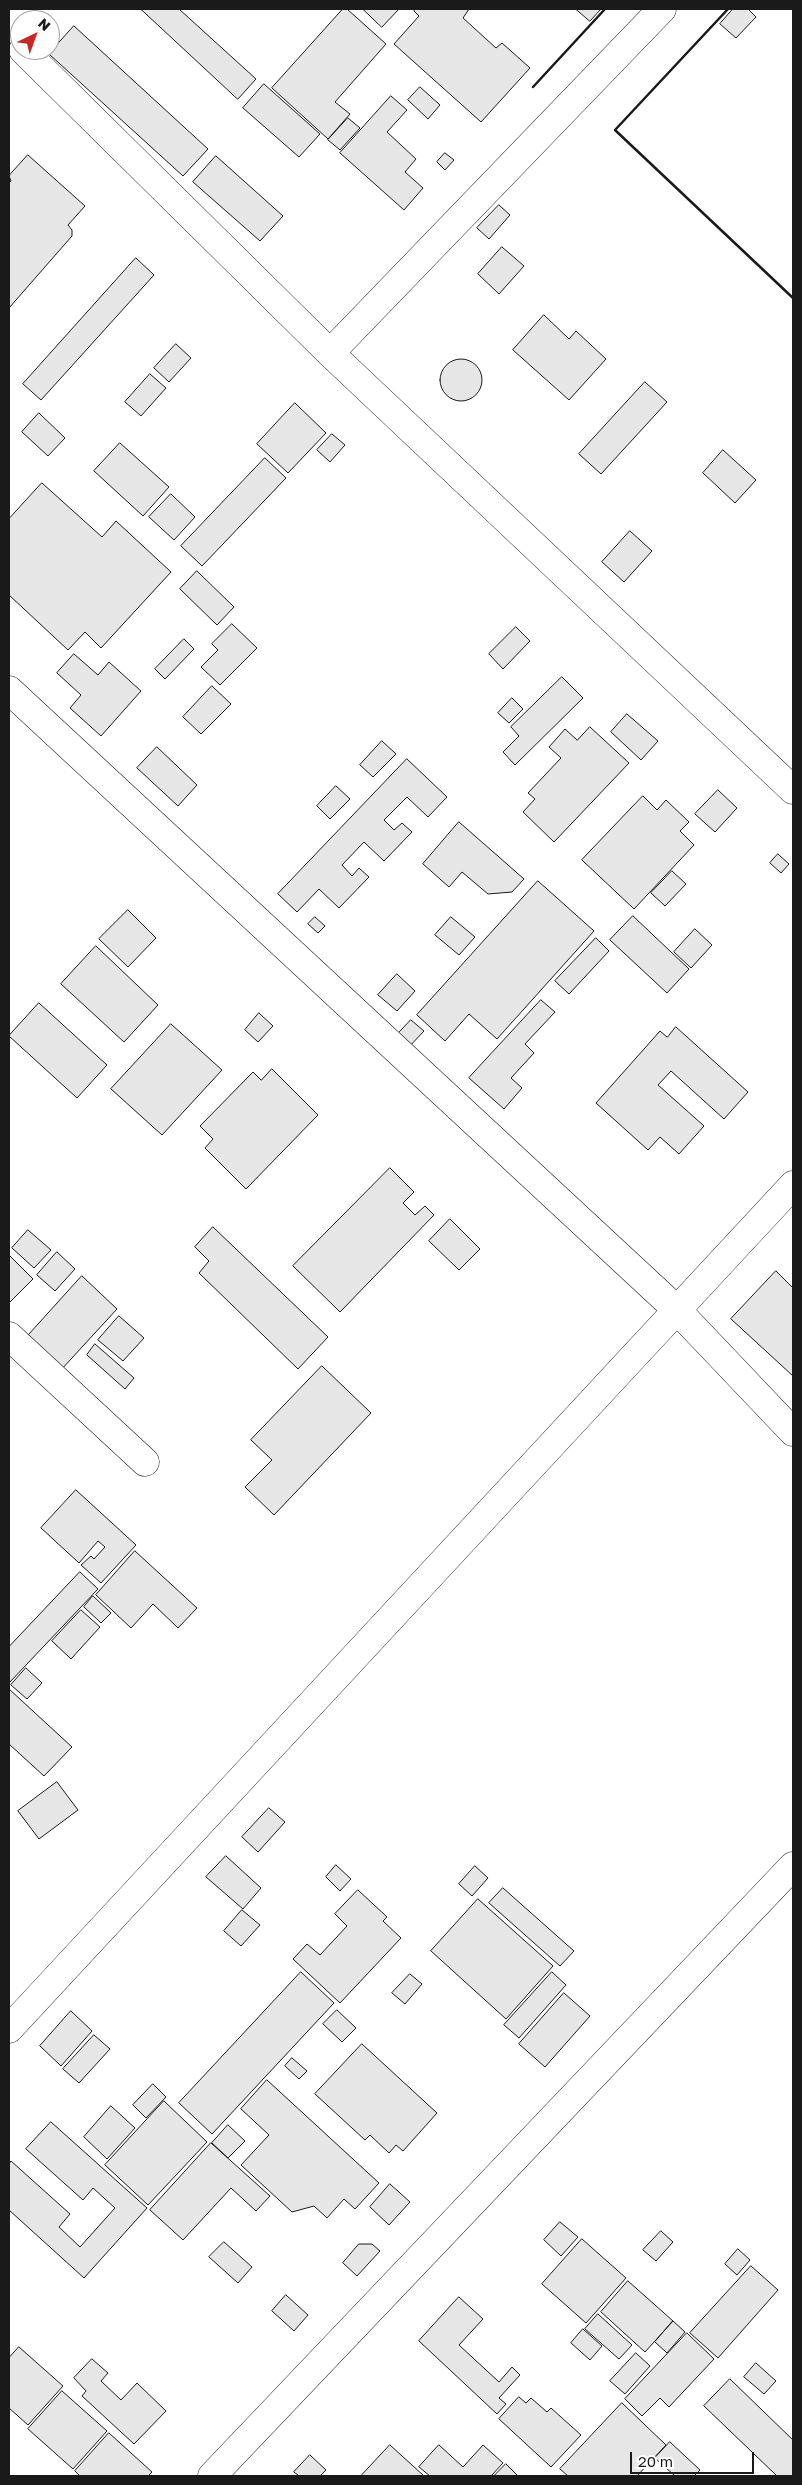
<!DOCTYPE html>
<html>
<head>
<meta charset="utf-8">
<style>
	body { margin:0 }
	#map { position:relative; width:802px; height:2485px; overflow:hidden; background:#fff; font-family:"Golos Text",sans-serif }
	canvas { display:block }
	.frame { position:absolute; inset:0; border:10px solid #1a1a1a; pointer-events:none }
	.north { position:absolute; left:10px; top:10px; width:50px; height:50px; box-sizing:border-box; background:#fff; border:1px solid #a3a3a3; border-radius:50%; rotate:42deg; font-size:14px; font-weight:700; line-height:20px; text-align:center; color:#1a1a1a }
	.north::after { content:''; display:block; margin:auto; width:18px; height:22px; background:#c62828; clip-path:polygon(50% 0,100% 100%,50% 72%,0 100%) }
	.scale { position:absolute; left:630px; top:2452px; width:124px; height:22px; box-sizing:border-box; border:2px solid #1a1a1a; border-top:0; padding-left:6px; font-size:15px; line-height:18px; white-space:nowrap; color:#1a1a1a; -webkit-text-stroke:4px #fff; paint-order:stroke }
</style>
</head>
<body>
<div id="map">
<canvas width="802" height="2485"></canvas>
<div class="frame"></div>
<div class="north">N</div>
<div class="scale">20 m</div>
</div>
<script>
const c = document.querySelector('canvas').getContext('2d');
c.lineJoin = 'round';
function fillPath(path, color) { c.fillStyle = color; c.fill(path, 'evenodd'); }
function strokePath(path, color, width, dash) { c.strokeStyle = color; c.lineWidth = width; c.lineCap = dash ? 'butt' : 'round'; c.setLineDash(dash || []); c.stroke(path); }
const building = new Path2D(`
	M 141,9 L 179,9 L 256,79 L 238,99 Z
	M 343,9 L 347,9 L 386,44 L 335,102 L 350,114 L 328,139 L 272,88 Z
	M 363,9 L 399,9 L 382,27 Z
	M 416,9 L 469,9 L 463,18 L 496,48 L 502,43 L 530,68 L 481,122 L 394,44 L 419,16 L 414,11 Z
	M 576,9 L 601,9 L 590,21 Z
	M 733,9 L 748,9 L 756,17 L 736,38 L 720,24 Z
	M 74,26 L 208,149 L 183,176 L 49,54 Z
	M 264,84 L 320,134 L 299,157 L 243,108 Z
	M 420,87 L 440,105 L 428,119 L 408,100 Z
	M 391,96 L 407,110 L 387,132 L 416,159 L 405,172 L 423,188 L 404,210 L 340,153 Z
	M 348,118 L 360,128 L 340,150 L 328,140 Z
	M 445,153 L 454,160 L 445,170 L 437,162 Z
	M 28,155 L 85,206 L 68,225 L 72,230 L 72,236 L 9,308 L 9,183 L 11,181 L 9,176 Z
	M 216,156 L 283,216 L 260,241 L 193,182 Z
	M 499,205 L 510,215 L 489,239 L 477,228 Z
	M 502,247 L 524,266 L 499,294 L 478,274 Z
	M 136,258 L 154,275 L 41,400 L 23,384 Z
	M 544,315 L 569,339 L 576,331 L 606,359 L 569,400 L 513,350 Z
	M 176,344 L 191,358 L 169,382 L 154,368 Z
	M440 380a21 21 0 1 1 42 0a21 21 0 1 1-42 0Z
	M 150,374 L 166,388 L 141,416 L 125,402 Z
	M 645,382 L 667,402 L 601,474 L 579,454 Z
	M 295,403 L 326,433 L 288,473 L 257,444 Z
	M 39,413 L 65,438 L 48,456 L 22,432 Z
	M 332,434 L 345,445 L 330,462 L 317,450 Z
	M 120,443 L 169,487 L 143,516 L 94,471 Z
	M 723,450 L 756,480 L 735,503 L 703,473 Z
	M 265,458 L 286,478 L 202,566 L 181,546 Z
	M 42,483 L 102,537 L 116,521 L 171,572 L 101,648 L 85,632 L 68,650 L 9,595 L 9,519 Z
	M 171,494 L 195,517 L 174,540 L 149,517 Z
	M 630,531 L 652,551 L 624,582 L 602,562 Z
	M 197,571 L 234,607 L 217,625 L 180,589 Z
	M 232,624 L 257,648 L 220,685 L 201,667 L 218,650 L 212,644 Z
	M 516,627 L 530,641 L 503,669 L 489,654 Z
	M 184,639 L 194,649 L 165,679 L 155,669 Z
	M 74,654 L 98,675 L 109,662 L 141,691 L 101,736 L 70,708 L 81,695 L 57,673 Z
	M 562,677 L 583,698 L 515,765 L 503,752 L 519,736 L 511,727 Z
	M 212,686 L 231,704 L 201,734 L 183,717 Z
	M 512,698 L 523,709 L 509,723 L 498,713 Z
	M 627,714 L 658,741 L 641,760 L 611,732 Z
	M 590,727 L 629,763 L 554,842 L 523,812 L 535,799 L 528,793 L 561,758 L 549,747 L 565,729 L 577,740 Z
	M 382,741 L 396,754 L 373,777 L 360,765 Z
	M 157,747 L 197,785 L 178,806 L 137,768 Z
	M 407,759 L 447,797 L 428,817 L 407,797 L 384,820 L 394,830 L 402,823 L 412,832 L 384,861 L 364,842 L 342,865 L 352,876 L 359,868 L 369,877 L 339,908 L 319,889 L 297,912 L 278,894 Z
	M 336,786 L 350,799 L 330,819 L 317,806 Z
	M 718,790 L 737,808 L 715,832 L 695,814 Z
	M 643,796 L 657,810 L 666,800 L 689,822 L 680,831 L 694,845 L 634,909 L 582,860 Z
	M 459,822 L 524,879 L 512,892 L 488,894 L 462,872 L 449,887 L 423,864 Z
	M 778,854 L 789,864 L 781,873 L 770,863 Z
	M 672,871 L 686,884 L 665,906 L 651,893 Z
	M 538,881 L 594,931 L 497,1039 L 469,1014 L 445,1041 L 417,1015 Z
	M 128,910 L 156,938 L 128,967 L 99,939 Z
	M 633,916 L 689,969 L 667,993 L 610,940 Z
	M 315,917 L 325,926 L 318,933 L 308,924 Z
	M 451,917 L 475,937 L 459,955 L 435,935 Z
	M 695,929 L 712,945 L 691,968 L 674,952 Z
	M 596,938 L 609,951 L 569,994 L 555,981 Z
	M 96,946 L 158,1005 L 124,1042 L 61,984 Z
	M 397,974 L 415,991 L 397,1011 L 378,995 Z
	M 541,1000 L 555,1012 L 525,1044 L 534,1053 L 511,1078 L 522,1088 L 504,1109 L 469,1078 Z
	M 39,1003 L 107,1065 L 77,1098 L 9,1036 Z
	M 259,1013 L 273,1026 L 258,1042 L 245,1030 Z
	M 411,1020 L 424,1031 L 408,1048 L 395,1037 Z
	M 171,1024 L 222,1070 L 162,1135 L 111,1089 Z
	M 676,1027 L 748,1092 L 724,1119 L 671,1071 L 658,1085 L 704,1126 L 679,1154 L 660,1137 L 648,1150 L 596,1103 L 660,1031 L 667,1037 Z
	M 272,1069 L 318,1115 L 246,1189 L 205,1148 L 213,1139 L 200,1126 L 253,1072 L 261,1080 Z
	M 390,1168 L 414,1192 L 403,1203 L 415,1215 L 425,1206 L 434,1215 L 340,1312 L 293,1266 Z
	M 450,1219 L 480,1249 L 459,1270 L 429,1241 Z
	M 213,1227 L 328,1337 L 298,1369 L 199,1273 L 209,1261 L 195,1247 Z
	M 28,1230 L 51,1250 L 34,1268 L 12,1248 Z
	M 57,1252 L 75,1269 L 55,1291 L 37,1275 Z
	M 9,1255 L 33,1279 L 9,1303 Z
	M 776,1271 L 793,1288 L 793,1376 L 731,1319 Z
	M 82,1276 L 117,1309 L 60,1371 L 25,1339 Z
	M 119,1316 L 144,1338 L 123,1361 L 98,1340 Z
	M 95,1344 L 134,1378 L 125,1389 L 87,1355 Z
	M 322,1366 L 371,1413 L 274,1515 L 245,1487 L 272,1460 L 251,1440 Z
	M 76,1490 L 136,1545 L 101,1583 L 81,1565 L 91,1556 L 94,1559 L 105,1547 L 98,1541 L 79,1563 L 41,1528 Z
	M 135,1551 L 197,1608 L 178,1628 L 153,1604 L 131,1628 L 96,1595 Z
	M 80,1572 L 98,1589 L 9,1683 L 9,1647 Z
	M 93,1596 L 111,1613 L 101,1623 L 84,1607 Z
	M 81,1610 L 100,1627 L 71,1659 L 52,1641 Z
	M 26,1668 L 42,1683 L 27,1699 L 11,1685 Z
	M 9,1689 L 72,1747 L 44,1776 L 9,1744 Z
	M 57,1782 L 78,1810 L 39,1839 L 18,1811 Z
	M 269,1808 L 285,1822 L 258,1852 L 242,1837 Z
	M 226,1856 L 261,1888 L 243,1909 L 206,1877 Z
	M 336,1865 L 351,1879 L 340,1891 L 326,1877 Z
	M 475,1866 L 488,1878 L 472,1896 L 459,1884 Z
	M 503,1888 L 574,1951 L 560,1966 L 489,1903 Z
	M 358,1890 L 387,1917 L 383,1921 L 401,1938 L 340,2003 L 293,1959 L 307,1944 L 320,1955 L 347,1926 L 335,1914 Z
	M 478,1899 L 553,1966 L 506,2019 L 431,1951 Z
	M 242,1910 L 260,1925 L 241,1946 L 224,1931 Z
	M 301,1972 L 334,2003 L 212,2134 L 179,2103 Z
	M 552,1972 L 566,1985 L 519,2038 L 504,2025 Z
	M 410,1974 L 422,1984 L 405,2004 L 392,1993 Z
	M 564,1993 L 590,2016 L 545,2067 L 519,2044 Z
	M 337,2010 L 356,2028 L 342,2042 L 323,2024 Z
	M 71,2011 L 92,2031 L 61,2066 L 40,2046 Z
	M 94,2035 L 110,2049 L 79,2083 L 63,2069 Z
	M 362,2044 L 437,2113 L 403,2151 L 396,2145 L 389,2153 L 370,2135 L 365,2140 L 315,2094 Z
	M 292,2058 L 307,2071 L 299,2079 L 285,2066 Z
	M 267,2080 L 379,2183 L 355,2209 L 344,2199 L 327,2218 L 314,2206 L 292,2212 L 241,2165 L 269,2135 L 241,2109 Z
	M 153,2084 L 166,2097 L 146,2118 L 133,2105 Z
	M 164,2101 L 207,2142 L 148,2205 L 105,2165 Z
	M 111,2106 L 135,2128 L 107,2159 L 84,2137 Z
	M 51,2122 L 147,2208 L 84,2278 L 9,2210 L 9,2164 L 11,2161 L 70,2214 L 59,2227 L 80,2247 L 115,2208 L 93,2188 L 83,2200 L 26,2149 Z
	M 228,2125 L 245,2141 L 228,2158 L 212,2143 Z
	M 211,2143 L 270,2196 L 256,2211 L 231,2188 L 183,2240 L 150,2210 Z
	M 390,2184 L 410,2202 L 389,2225 L 370,2207 Z
	M 560,2222 L 578,2237 L 561,2256 L 544,2240 Z
	M 661,2231 L 673,2242 L 656,2261 L 643,2250 Z
	M 582,2239 L 626,2278 L 586,2323 L 542,2284 Z
	M 224,2242 L 252,2267 L 238,2283 L 209,2257 Z
	M 359,2244 L 372,2244 L 380,2251 L 357,2276 L 343,2263 Z
	M 738,2249 L 750,2260 L 737,2275 L 725,2264 Z
	M 751,2266 L 778,2290 L 718,2358 L 690,2333 Z
	M 628,2281 L 673,2321 L 645,2352 L 601,2312 Z
	M 286,2295 L 308,2315 L 294,2331 L 272,2311 Z
	M 459,2297 L 483,2319 L 459,2345 L 499,2382 L 512,2367 L 520,2375 L 499,2398 L 506,2404 L 497,2414 L 419,2341 Z
	M 598,2314 L 632,2345 L 619,2359 L 585,2329 Z
	M 673,2321 L 685,2332 L 667,2353 L 655,2342 Z
	M 583,2329 L 602,2346 L 590,2360 L 571,2343 Z
	M 687,2333 L 714,2359 L 669,2407 L 660,2398 L 642,2416 L 625,2399 Z
	M 19,2347 L 63,2386 L 28,2425 L 9,2408 L 9,2358 Z
	M 636,2353 L 650,2366 L 625,2394 L 610,2381 Z
	M 92,2359 L 108,2373 L 101,2381 L 121,2400 L 137,2383 L 166,2411 L 134,2444 L 82,2396 L 86,2391 L 74,2378 Z
	M 756,2363 L 776,2381 L 764,2394 L 744,2377 Z
	M 730,2379 L 793,2440 L 793,2476 L 777,2476 L 704,2406 Z
	M 62,2391 L 107,2431 L 73,2469 L 28,2429 Z
	M 519,2397 L 526,2403 L 531,2398 L 547,2412 L 551,2408 L 581,2435 L 551,2467 L 499,2419 Z
	M 622,2403 L 666,2445 L 637,2476 L 568,2476 L 560,2469 Z
	M 109,2433 L 152,2472 L 148,2476 L 80,2476 L 75,2471 Z
	M 670,2442 L 700,2470 L 694,2476 L 675,2476 L 655,2458 Z
	M 390,2445 L 424,2476 L 361,2476 Z
	M 439,2445 L 463,2467 L 483,2445 L 503,2463 L 491,2476 L 430,2476 L 419,2467 Z
	M 310,2455 L 326,2470 L 320,2476 L 299,2476 L 294,2472 Z
	M 506,2464 L 518,2476 L 494,2476 Z`);
fillPath(building, '#e6e6e6');
strokePath(building, '#1a1a1a', 1);
const minor = new Path2D(`
	M 23,50 L 330,353 L 793,790
	M 330,353 L 662,9
	M 9,690 L 676,1309 L 793,1432
	M 9,1336 L 145,1462
	M 9,2029 L 793,1185
	M 212,2476 L 793,1866`);
strokePath(minor, '#1a1a1a', 29);
strokePath(minor, '#fff', 28);
strokePath(new Path2D(`
	M 728,9 L 615,130 L 793,298
	M 533,87 L 605,9`), '#1a1a1a', 2.5);
</script>
</body>
</html>
